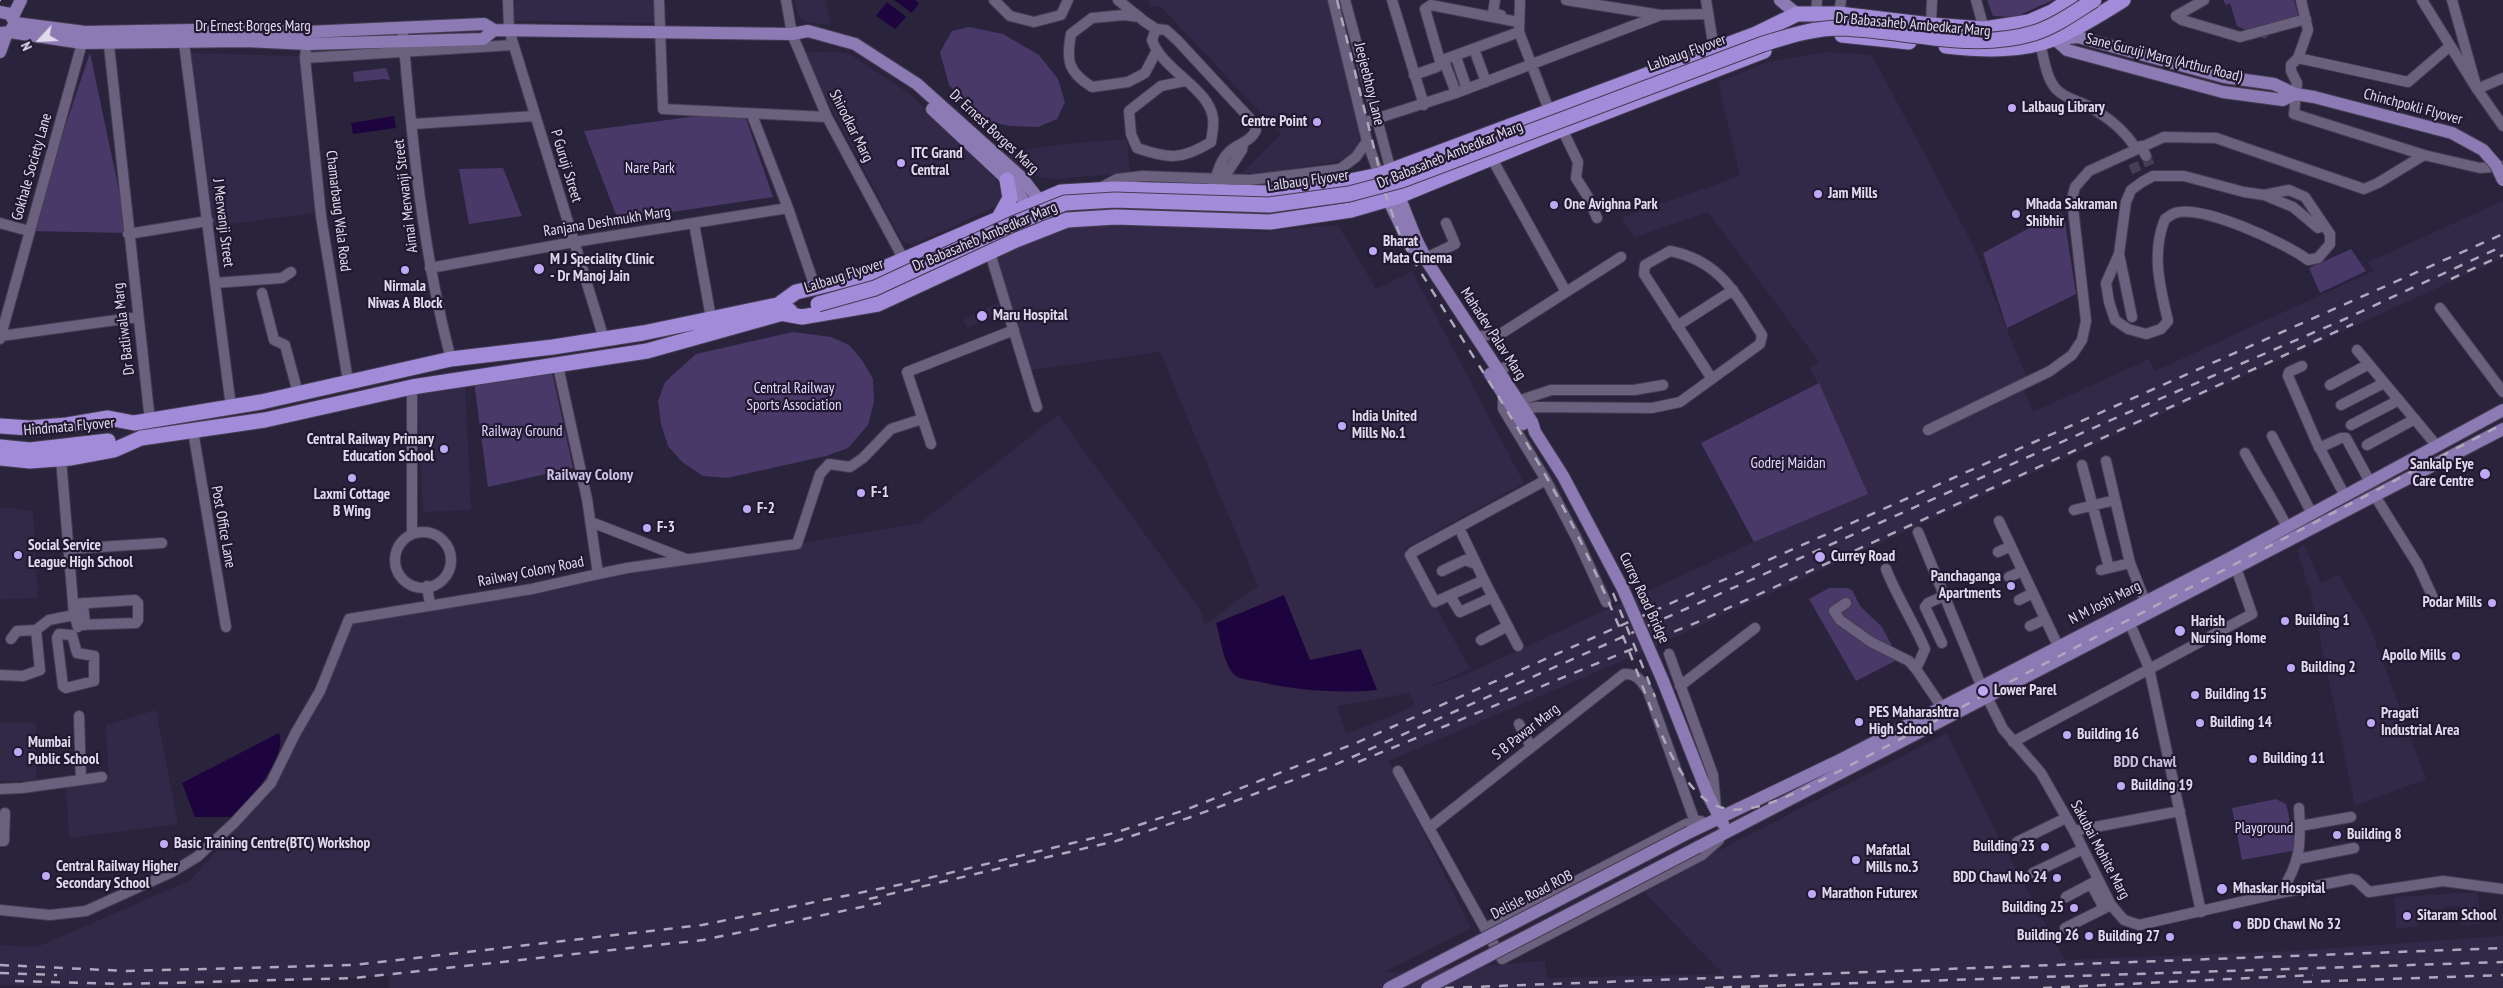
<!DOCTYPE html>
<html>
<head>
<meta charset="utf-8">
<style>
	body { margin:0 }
	#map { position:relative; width:2503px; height:988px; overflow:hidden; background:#2a233c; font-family:"PT Sans Narrow",sans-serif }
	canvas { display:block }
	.north { position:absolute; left:15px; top:15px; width:50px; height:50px; -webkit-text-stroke:4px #211931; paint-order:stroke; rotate:245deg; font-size:14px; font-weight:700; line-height:20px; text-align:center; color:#e0dbec }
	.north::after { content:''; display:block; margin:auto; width:18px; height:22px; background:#e0dbec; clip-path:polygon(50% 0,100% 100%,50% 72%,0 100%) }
</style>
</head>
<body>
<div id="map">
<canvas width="2503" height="988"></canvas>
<div class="north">N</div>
</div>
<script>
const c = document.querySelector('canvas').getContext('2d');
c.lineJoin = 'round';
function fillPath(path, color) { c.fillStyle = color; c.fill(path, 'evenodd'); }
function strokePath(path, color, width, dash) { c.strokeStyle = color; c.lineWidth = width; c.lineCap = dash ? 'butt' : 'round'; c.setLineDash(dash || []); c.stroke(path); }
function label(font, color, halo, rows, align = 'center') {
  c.font = font + ' "PT Sans Narrow",sans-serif'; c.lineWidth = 4.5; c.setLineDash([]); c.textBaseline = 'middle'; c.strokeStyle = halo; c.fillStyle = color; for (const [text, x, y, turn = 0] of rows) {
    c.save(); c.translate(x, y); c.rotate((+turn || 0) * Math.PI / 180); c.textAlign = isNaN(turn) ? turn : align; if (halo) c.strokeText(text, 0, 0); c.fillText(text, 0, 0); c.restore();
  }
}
fillPath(new Path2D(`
	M 515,0 L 663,0 L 664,23 L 515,21 Z
	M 795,0 L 825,0 L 831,25 L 805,22 L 798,14 Z
	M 1149,0 L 1330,0 L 1360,126 L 1358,145 L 1346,160 L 1280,171 L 1241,174 L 1281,134 L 1160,6 L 1150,7 Z
	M 801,51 L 848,53 L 911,95 L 997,181 L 1001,194 L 999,205 L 913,245 L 902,241 Z
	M 1826,52 L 1872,55 L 1974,247 L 2027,379 L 2020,382 L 2033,412 L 2149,359 L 2155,371 L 2373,271 L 2368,262 L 2503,201 L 2503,258 L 1629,658 L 1388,761 L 1471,928 L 1383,973 L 1545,961 L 1547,978 L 1723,974 L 1642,890 L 1947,733 L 1995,830 L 2065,960 L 2292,951 L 2503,936 L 2503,988 L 389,988 L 389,976 L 143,988 L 0,985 L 0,945 L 37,947 L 191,880 L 276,782 L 344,625 L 651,569 L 920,523 L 1058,415 L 1201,611 L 1205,624 L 1258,586 L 1160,352 L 1031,370 L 996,256 L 1056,230 L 1091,225 L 1197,223 L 1257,232 L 1338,225 L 1376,289 L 1412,271 L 1524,483 L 1404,549 L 1470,669 L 1426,688 L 1460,677 L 1754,542 L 1867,494 L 1810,367 L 1819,362 L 1708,212 L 1635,237 L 1621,218 L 1740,176 L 1718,82 L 1768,62 ZM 1410,693 L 1415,706 L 1346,734 L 1337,706 Z
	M 191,53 L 300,56 L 315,213 L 214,226 Z
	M 1127,139 L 1130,173 L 1053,179 L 1025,174 L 1000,154 L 1063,144 Z
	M 997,303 L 1001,311 L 967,328 L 963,320 Z
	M 465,387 L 471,510 L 423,512 L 417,389 Z
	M 0,507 L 33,511 L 38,598 L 0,599 Z
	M 2304,545 L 2321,583 L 2338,574 L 2369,625 L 2426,779 L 2355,806 L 2311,595 L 2297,549 Z
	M 156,710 L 178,824 L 69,838 L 66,786 L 109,778 L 106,725 Z
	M 0,723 L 36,723 L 36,781 L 0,781 Z
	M 2478,892 L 2480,924 L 2461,926 L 2460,906 L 2444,907 L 2444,922 L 2434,923 L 2433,909 L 2418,909 L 2418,927 L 2396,928 L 2395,897 Z`), '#322948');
fillPath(new Path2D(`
	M 1987,0 L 2053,0 L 2015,17 L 1993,16 Z
	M 2223,0 L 2294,0 L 2300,22 L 2277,28 L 2265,39 L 2237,26 L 2230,3 L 2226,5 Z
	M 969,27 L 1003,34 L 1039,55 L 1058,79 L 1065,102 L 1057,119 L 1038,127 L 1010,126 L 982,120 L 949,85 L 940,52 L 952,31 Z
	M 90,53 L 128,233 L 30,231 Z
	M 386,68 L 390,80 L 384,79 L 354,82 L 353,72 Z
	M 743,110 L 773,197 L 618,220 L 584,131 Z
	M 503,168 L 522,216 L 469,224 L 459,169 Z
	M 2059,212 L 2064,216 L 2076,294 L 2007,328 L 1983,253 Z
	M 2351,249 L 2366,271 L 2320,293 L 2309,268 Z
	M 793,332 L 831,337 L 849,345 L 862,360 L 873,379 L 874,402 L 868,425 L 848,448 L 826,456 L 727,478 L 703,476 L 682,462 L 668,446 L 661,424 L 658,401 L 665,382 L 696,354 Z
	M 552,372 L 573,468 L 488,487 L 474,382 Z
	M 1819,383 L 1868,494 L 1754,542 L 1701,443 Z
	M 1829,588 L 1847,588 L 1852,590 L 1860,606 L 1882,627 L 1899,659 L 1856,681 L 1809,599 Z
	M 2276,799 L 2286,804 L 2297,850 L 2242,860 L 2232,808 Z`), '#483968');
fillPath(new Path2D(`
	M 894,0 L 915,0 L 919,3 L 912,13 Z
	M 887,2 L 906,17 L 895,29 L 876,16 Z
	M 394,116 L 396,128 L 353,134 L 351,123 Z
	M 1284,595 L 1310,660 L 1361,649 L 1377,690 C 1335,694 1295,690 1255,681 C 1249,680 1240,679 1236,676 C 1223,666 1221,638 1216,623 Z
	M 279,733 C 288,755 250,799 238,817 L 195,817 L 182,783 Z`), '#1e043e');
strokePath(new Path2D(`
	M 2146,156 L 2151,169
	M 2133,163 L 2138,175`), '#453f56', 10, [10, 5]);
const minor = new Path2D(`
	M 508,0 L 509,30 L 604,339
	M 659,0 L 663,109 L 827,117
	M 786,0 L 792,34 L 827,117 L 904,260
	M 994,0 L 1010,16 L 1034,22 L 1061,15 L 1068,0
	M 1118,0 L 1144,21 L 1156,29 L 1166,30 L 1178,41 L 1254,123 L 1256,130 C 1251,142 1238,143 1229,152 C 1220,160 1218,173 1213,184
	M 1333,0 L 1367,141 L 1381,180
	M 1345,0 L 1392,175
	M 1392,0 L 1424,105
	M 1495,0 L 1493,13 L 1501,15
	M 1520,0 L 1519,32 L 1549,110
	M 1566,0 L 1661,15 L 1707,14
	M 1706,0 L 1714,49
	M 1976,0 L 1984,29
	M 2204,0 L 2176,16 L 2182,20 L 2240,37 L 2306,19
	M 2301,0 L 2308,30 L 2298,58 L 2291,65 L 2291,71 L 2297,83 L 2294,114 L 2424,155 L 2480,168 L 2502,166
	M 2422,0 L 2477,89 L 2503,126
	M 2452,0 L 2477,89 L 2503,78
	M 1816,14 L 1817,0
	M 1839,14 L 1841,0
	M 1139,17 L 1124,15 L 1092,18 L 1071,34 C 1066,61 1068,72 1092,87 L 1128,82 L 1145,73 L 1156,52
	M 1518,22 L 1431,5 L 1425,9 L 1440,61 L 1519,32
	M 1931,25 L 1932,0
	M 1156,29 L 1152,40 C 1162,70 1209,88 1213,118 C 1214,126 1212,135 1211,142 C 1182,160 1169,159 1137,148 L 1131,134 L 1129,111 L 1161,86 L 1185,81
	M 403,34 C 412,142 423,254 451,359
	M 108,36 L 150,421
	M 307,38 L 305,58 L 321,216 L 348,381
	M 184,43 L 231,407
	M 2040,43 C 2044,58 2046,79 2057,90 C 2065,98 2078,101 2088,106 C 2106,116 2125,130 2136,149
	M 1474,49 L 1486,82
	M 1456,57 L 1467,89
	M 305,58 L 513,45
	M 2298,58 L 2408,82 L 2450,46
	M 1444,61 L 1456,93
	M 1414,75 L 1437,67
	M 752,115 L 788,208 L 815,287
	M 1363,123 L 1456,93 L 1661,15
	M 413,124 L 535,116
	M 1562,129 L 1578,162 L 1576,178 L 1588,197 L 1597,218
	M 2141,146 L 2146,156
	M 1491,157 L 1566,292
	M 1219,185 L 1242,150 L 1243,143
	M 1100,188 L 1117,179 L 1143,176 L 1250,180 L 1340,169 L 1356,157 L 1367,141
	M 2264,195 L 2289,190 L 2305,197 L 2330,234 L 2330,244 L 2318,258 L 2308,260 C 2286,243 2201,204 2175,213 C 2172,214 2168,217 2165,219 C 2151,253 2160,287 2168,321 L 2161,329 L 2146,334 L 2128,329 L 2115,320 L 2109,302 L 2106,283 L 2119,254 L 2126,202 L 2131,190 L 2142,182 L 2153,176 L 2184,176 L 2244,192 L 2264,195 L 2293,207 L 2318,228
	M 0,223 L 29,231
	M 694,223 L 711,318
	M 128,234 L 208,221
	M 990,253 L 1037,407
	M 2119,254 L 2132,317
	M 1426,258 L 1455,244 L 1446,223
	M 430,268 L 574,242 L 788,208
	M 215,283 L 282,278 L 291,272
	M 262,293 L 274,340 L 285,345 L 298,393
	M 2440,308 L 2503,392
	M 1677,326 L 1733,290
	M 1,336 L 138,317
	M 0,339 L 84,36
	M 1477,340 L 1482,336 L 1502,333 L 1621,257
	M 2357,350 L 2437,446
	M 2302,366 L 2289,372 L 2288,376 L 2317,443 L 2345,496
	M 1498,372 L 1513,362
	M 2330,385 L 2369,364
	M 1503,395 L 1503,409 L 1546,480 L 1577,539 L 1606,602
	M 1518,401 L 1551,390 L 1634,390 L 1663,385
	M 2341,405 L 2384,383
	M 1523,409 L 1537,407 L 1652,408 L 1680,402 L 1760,344 L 1762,335 C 1736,295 1721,261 1670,251 L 1645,265 L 1644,274 L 1712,379
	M 2351,425 L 2399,400
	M 1928,430 L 2050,371 L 2072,355 L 2082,340 L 2086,321 L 2072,199 L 2075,187 L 2089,171 L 2164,137 L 2216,138 L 2364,189 L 2378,183 L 2424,155
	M 193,431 L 226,627
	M 2272,436 L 2312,514
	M 931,444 L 907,372 L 1014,330
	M 2367,445 L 2415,419
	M 2319,448 L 2341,438 L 2346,438 L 2370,482
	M 2245,453 C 2259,479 2274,501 2287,527
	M 61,459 L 74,615 L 78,627
	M 2106,461 L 2130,563 L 2145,601
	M 2082,465 L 2109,568
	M 2375,496 L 2418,565 L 2435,602
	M 2074,510 L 2115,500
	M 1999,521 L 2058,646
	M 591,522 L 686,559
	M395 560a28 28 0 1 1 56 0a28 28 0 1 1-56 0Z
	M 1918,532 L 1981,685 L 2003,729 L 2041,773 L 2074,831 L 2111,905 L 2124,920 L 2139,925 L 2280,893 C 2301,863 2301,843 2299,808
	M 412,533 L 412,387
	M 1462,534 L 1484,580
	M 68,549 L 162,543
	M 1998,552 L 2011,546
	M 1886,569 C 1897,597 1913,621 1925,649 L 1916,669
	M 2101,570 L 2130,563
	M 1442,571 L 1465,560 L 1476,564
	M 598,574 L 627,568 L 797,544 L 820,474 L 829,464 L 850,467 L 863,458 L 891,429 L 922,419
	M 2009,577 L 2022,571
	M 427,586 L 430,605
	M 1450,596 L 1460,612 L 1493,597
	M 2019,600 L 2033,593
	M 83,603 L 85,625
	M 1846,603 L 1834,611 L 1840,620 L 1871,642 L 1909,661 L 1916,669 L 1941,706
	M 73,604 L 135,600 L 138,603 L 138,620 L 136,623 L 77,625
	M 2127,617 L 2149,668 L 2201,912
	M 2030,626 L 2045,619
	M 59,634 L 72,635 L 77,653 L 94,656 L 94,681 L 66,688 L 63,686 L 57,638 Z
	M 11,639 L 17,631 L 36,630
	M 1481,640 L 1508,626
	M 1942,643 L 1925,607 L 1928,603 L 1944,596
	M 1518,646 L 1484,580 L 1435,602 L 1410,555 L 1413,552 L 1546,480
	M 1669,654 L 1713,775 L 1716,808
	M 0,675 L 23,676 L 40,670 L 36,630 L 49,620 L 74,615
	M 1680,686 L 1755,628
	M 79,716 L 81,780
	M 1519,724 L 1531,747
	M 2013,742 L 2252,614 L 2234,562
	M 1398,771 L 1429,828
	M 0,789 L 22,788 L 102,777
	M 1695,822 L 1648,691 C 1641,681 1637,673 1624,674 L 1429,828 L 1502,959 L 1702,855 L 1719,840
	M 2300,826 L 2351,817
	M 2074,831 L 2180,811
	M 0,841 L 4,841 L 5,813
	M 2017,842 L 2066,818
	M 2298,859 L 2354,848
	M 2033,873 L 2083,849
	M 2091,884 L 2104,908
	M 2280,893 L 2351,879 L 2356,880 L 2369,892 L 2443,881 L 2503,889
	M 2066,897 L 2098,880
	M 0,910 L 50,915 L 86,911 L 172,872 L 197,857 L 234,823 L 271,783 L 295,734 L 320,691 L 349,619 L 532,589 L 598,574 L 587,499 L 558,366
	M 1486,928 L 1686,824 L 1701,821
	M 2065,928 L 2111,905`);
const major = new Path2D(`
	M 1780,0 L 1797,14
	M 0,12 L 10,14 L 15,23 L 10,32 L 0,33
	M 13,16 L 21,0
	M 15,23 L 85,32 L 246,29 L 307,32 L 484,24 L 494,30 L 792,34 L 808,31 L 855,44 L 917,84 L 1022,178 L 1039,200 L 1045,229
	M 10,32 L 82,43 L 246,41 L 308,44 L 483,39 L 494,30
	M 2047,32 L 2067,50 L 2223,92 L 2283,100 L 2295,94
	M 2059,39 L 2078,37 L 2224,77 L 2274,84 L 2295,94 L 2314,97
	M 0,52 L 7,33
	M 932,109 L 1013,185 L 1032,213
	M 1399,196 L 1416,239 L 1428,263 L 1532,422 L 1535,432 L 1563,476 L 1623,589
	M 1388,199 L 1411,247
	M 1490,374 L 1523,424
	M 1663,681 L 1708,795 L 1723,824
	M 1690,832 L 1838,761 L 2232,557 L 2503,410
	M 1698,847 L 2503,429`);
const highway = new Path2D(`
	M 1842,35 L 1909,42
	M 1946,46 C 1981,50 2020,52 2053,39 C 2077,29 2101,14 2123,0
	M 1000,216 L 1010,198 L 1007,180
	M 778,305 L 796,292 L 868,275 L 1061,192 L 1114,189 L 1268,193 L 1345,182 L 1379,175 L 1756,34 L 1797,14 L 1839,14 L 1931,25 L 1984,29 L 2029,22 L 2052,12 L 2070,0
	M 780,313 L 802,317 L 878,304 L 1016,240 L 1067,220 L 1115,217 L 1270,222 L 1351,210 L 1399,196 L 1562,129 L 1764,51
	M 0,426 L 30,428 L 67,425 L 108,418 L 134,423 L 261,402 L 451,359 L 553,347 L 643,333 L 777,305
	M 0,447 L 30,450 L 108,441
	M 0,458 L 30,461 L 71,458 L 114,450 L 141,438 L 265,420 L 412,387 L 647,351 L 790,311`);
strokePath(minor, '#443d52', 12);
strokePath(major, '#443d52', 14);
strokePath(highway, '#443d52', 17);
strokePath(minor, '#69617e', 10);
strokePath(major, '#8b7ab4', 12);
strokePath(highway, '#a28bd8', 15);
strokePath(new Path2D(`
	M 0,0 L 1,0
	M 1337,0 L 1386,196 L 1399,233 L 1411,256 C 1465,346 1525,433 1573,526 C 1599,578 1622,631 1642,685 C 1656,721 1676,781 1709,802 C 1743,824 1795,792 1826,778 L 2503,424
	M 2451,279 L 2503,255
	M 1613,593 L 1655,697
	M 1358,762 L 1700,621 L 2353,324
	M 869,899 L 1116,841 L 1188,818 L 1332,766 L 2127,413 L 2345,319 L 2503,246
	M 0,965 L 127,971 L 354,965 L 702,925 L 908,883 L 1114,833 L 1185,810 L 1356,743 L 2503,234
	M 0,973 L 57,975
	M 15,981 L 125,984 L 355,978 L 703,940 L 881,903
	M 2303,982 L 2503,975
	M 1445,988 L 2503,948
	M 1705,988 L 2503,962
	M 2043,988 L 2313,975`), '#ada8bb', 2.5, [9, 9]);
const majorBridge = new Path2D(`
	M 2314,97 L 2452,133 L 2483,150 L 2496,165 L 2503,180
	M 1623,589 L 1663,681
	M 1389,988 L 1690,832
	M 1427,988 L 1698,847`);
const highwayBridge = new Path2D(`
	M 818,304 L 875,288 L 1013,224 L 1065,203 L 1115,200 L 1269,205 L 1349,194 L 1402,180 L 1763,44 C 1789,36 1813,28 1841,28 C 1905,30 1971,52 2034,33 C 2056,26 2075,12 2094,0`);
strokePath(majorBridge, '#443d52', 14, []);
strokePath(highwayBridge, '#443d52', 17, []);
strokePath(majorBridge, '#8b7ab4', 12);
strokePath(highwayBridge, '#a28bd8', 15);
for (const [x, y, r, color] of [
	[2012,108,5,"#bea9f4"],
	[1317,122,5,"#bea9f4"],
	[901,163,5,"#bea9f4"],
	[1818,194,5,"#bea9f4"],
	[1554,205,5,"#bea9f4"],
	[2016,214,5,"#bea9f4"],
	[1373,251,5,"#bea9f4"],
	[539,269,6,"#bea9f4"],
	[405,270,5,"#bea9f4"],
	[982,316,6,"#bea9f4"],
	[1342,426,5,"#bea9f4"],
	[444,449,5,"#bea9f4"],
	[2485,474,6,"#bea9f4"],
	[352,478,5,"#bea9f4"],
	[861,493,5,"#bea9f4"],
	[747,509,5,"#bea9f4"],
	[647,528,5,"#bea9f4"],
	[18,555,5,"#bea9f4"],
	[1820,557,6,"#bea9f4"],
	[2011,586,5,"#bea9f4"],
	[2492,603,5,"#bea9f4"],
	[2285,621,5,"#bea9f4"],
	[2180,631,6,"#bea9f4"],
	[2456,656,5,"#bea9f4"],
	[2291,668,5,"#bea9f4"],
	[1983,691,6,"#bea9f4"],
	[2195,695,5,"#bea9f4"],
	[1859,722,5,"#bea9f4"],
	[2200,723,5,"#bea9f4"],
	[2371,723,5,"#bea9f4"],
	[2067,735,5,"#bea9f4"],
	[18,752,5,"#bea9f4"],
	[2253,759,5,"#bea9f4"],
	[2121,786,5,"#bea9f4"],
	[2337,835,5,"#bea9f4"],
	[164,844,5,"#bea9f4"],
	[2045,847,5,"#bea9f4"],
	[1856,860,5,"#bea9f4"],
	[46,876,5,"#bea9f4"],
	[2057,878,5,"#bea9f4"],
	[2222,889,6,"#bea9f4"],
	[1812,894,5,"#bea9f4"],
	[2074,908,5,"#bea9f4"],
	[2407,916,5,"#bea9f4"],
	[2237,925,5,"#bea9f4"],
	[2089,936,5,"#bea9f4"],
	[2170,937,5,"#bea9f4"]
]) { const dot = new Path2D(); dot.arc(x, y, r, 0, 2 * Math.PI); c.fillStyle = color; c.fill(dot); strokePath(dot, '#211931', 2); }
label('15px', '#e0dbec', '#211931', [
	["Dr Babasaheb Ambedkar Marg",1913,25,5],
	["Dr Ernest Borges Marg",253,27],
	["Lalbaug Flyover",1687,53,-20],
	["Sane Guruji Marg (Arthur Road)",2164,58,14],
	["Jeejeebhoy Lane",1369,84,76],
	["Chinchpokli Flyover",2413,107,15],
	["Shirodkar Marg",851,126,63],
	["Dr Ernest Borges Marg",994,132,43],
	["Dr Babasaheb Ambedkar Marg",1450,155,-22],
	["P Guruji Street",566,166,73],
	["Gokhale Society Lane",32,167,-74],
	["Lalbaug Flyover",1308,181,-8],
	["Aimai Merwanji Street",406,196,-97],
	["Chamarbaug Wala Road",338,211,83],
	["Ranjana Deshmukh Marg",607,222,-9],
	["J Merwanji Street",223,223,83],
	["Dr Babasaheb Ambedkar Marg",985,237,-23],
	["Lalbaug Flyover",844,276,-18],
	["Dr Batliwala Marg",124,329,-97],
	["Mahadev Palav Marg",1493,334,57],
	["Hindmata Flyover",69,427,-5],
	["Post Office Lane",223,527,80],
	["Railway Colony Road",531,572,-11],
	["Currey Road Bridge",1644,598,65],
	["N M Joshi Marg",2105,603,-27],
	["S B Pawar Marg",1526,732,-38],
	["Sakubai Mohite Marg",2100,850,62],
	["Delisle Road ROB",1532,895,-27]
]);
label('bold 15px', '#e0dbec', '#211931', [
	["Lalbaug Library",2022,108],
	["Centre Point",1307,122,"right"],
	["ITC Grand",911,154],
	["Central",911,171],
	["Jam Mills",1828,194],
	["One Avighna Park",1564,205],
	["Mhada Sakraman",2026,205],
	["Shibhir",2026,222],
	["Bharat",1383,242],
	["Mata Cinema",1383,259],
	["M J Speciality Clinic",550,260],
	["- Dr Manoj Jain",550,277],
	["Nirmala",405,287,"center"],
	["Niwas A Block",405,304,"center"],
	["Maru Hospital",993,316],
	["India United",1352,417],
	["Mills No.1",1352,434],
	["Central Railway Primary",434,440,"right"],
	["Education School",434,457,"right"],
	["Sankalp Eye",2474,465,"right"],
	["Care Centre",2474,482,"right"],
	["F-1",871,493],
	["Laxmi Cottage",352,495,"center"],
	["B Wing",352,512,"center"],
	["F-2",757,509],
	["F-3",657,528],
	["Social Service",28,546],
	["League High School",28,563],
	["Currey Road",1831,557],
	["Panchaganga",2001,577,"right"],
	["Apartments",2001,594,"right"],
	["Podar Mills",2482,603,"right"],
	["Building 1",2295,621],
	["Harish",2191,622],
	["Nursing Home",2191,639],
	["Apollo Mills",2446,656,"right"],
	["Building 2",2301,668],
	["Lower Parel",1994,691],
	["Building 15",2205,695],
	["PES Maharashtra",1869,713],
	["High School",1869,730],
	["Pragati",2381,714],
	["Industrial Area",2381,731],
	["Building 14",2210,723],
	["Building 16",2077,735],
	["Mumbai",28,743],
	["Public School",28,760],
	["Building 11",2263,759],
	["Building 19",2131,786],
	["Building 8",2347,835],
	["Basic Training Centre(BTC) Workshop",174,844],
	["Building 23",2035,847,"right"],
	["Mafatlal",1866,851],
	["Mills no.3",1866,868],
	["Central Railway Higher",56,867],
	["Secondary School",56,884],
	["BDD Chawl No 24",2047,878,"right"],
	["Mhaskar Hospital",2233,889],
	["Marathon Futurex",1822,894],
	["Building 25",2064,908,"right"],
	["Sitaram School",2417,916],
	["BDD Chawl No 32",2247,925],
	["Building 26",2079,936,"right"],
	["Building 27",2160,937,"right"]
], 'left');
label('15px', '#e1d8fd', '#211931', [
	["Nare Park",650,169],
	["Central Railway",794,389],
	["Sports Association",794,406],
	["Railway Ground",522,432],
	["Godrej Maidan",1788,464],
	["Playground",2264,829]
]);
label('bold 16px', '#cac1e2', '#211931', [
	["Railway Colony",590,475],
	["BDD Chawl",2145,762]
]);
</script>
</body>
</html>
